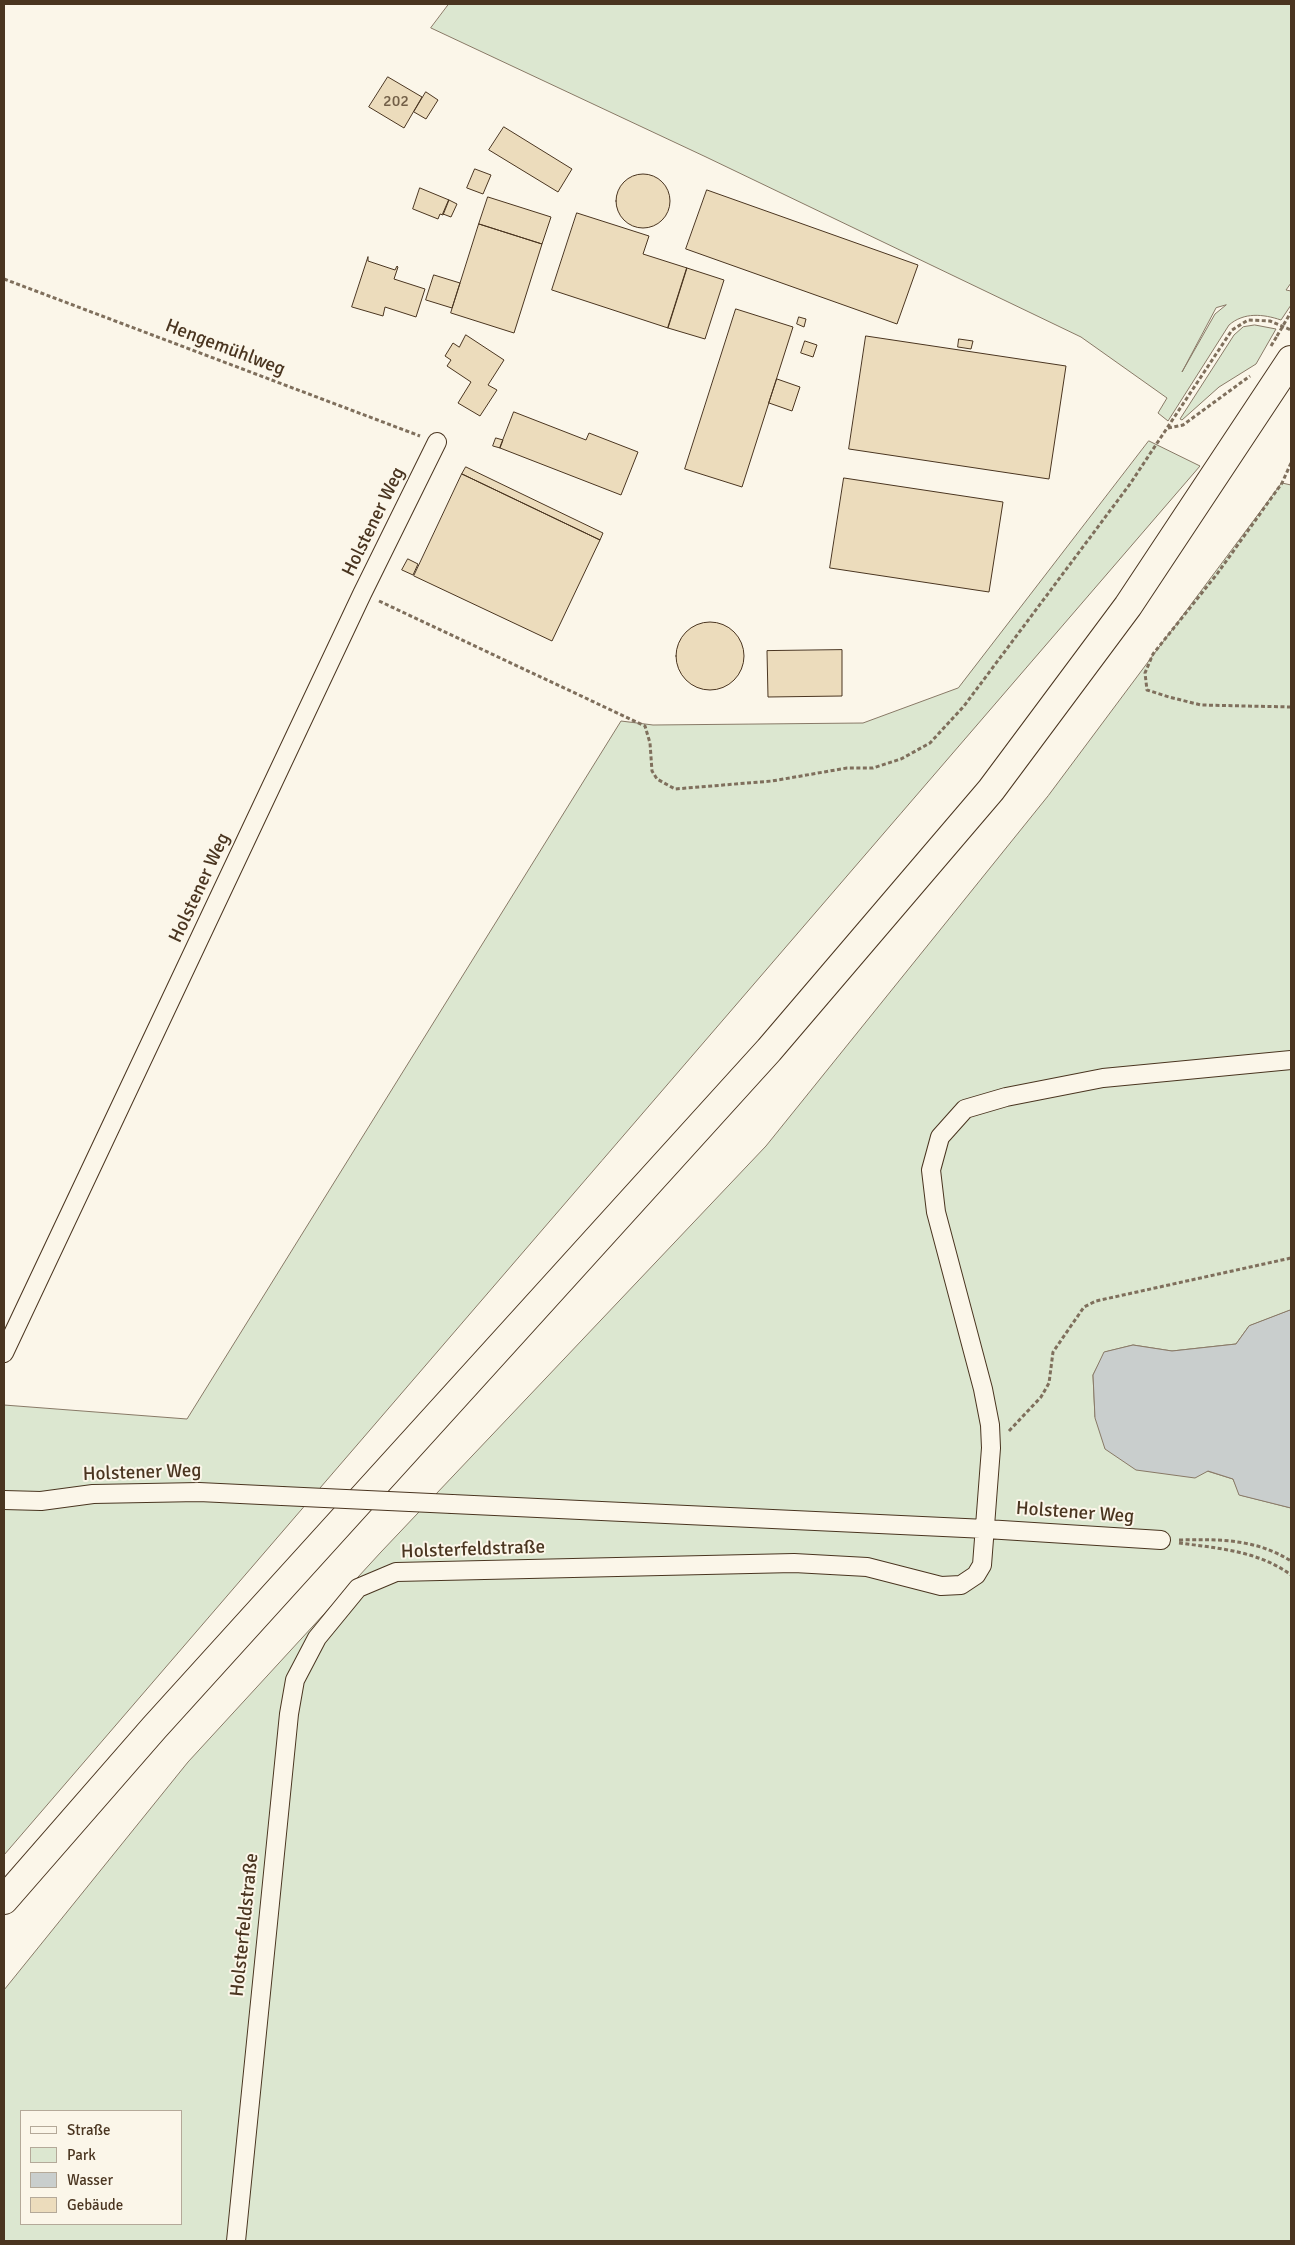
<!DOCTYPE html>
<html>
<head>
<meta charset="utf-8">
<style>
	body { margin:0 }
	#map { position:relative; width:1295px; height:2245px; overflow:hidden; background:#fbf6e9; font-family:Signika,sans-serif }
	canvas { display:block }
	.frame { position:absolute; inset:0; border:5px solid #4a3520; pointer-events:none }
	.legend { position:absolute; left:20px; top:2110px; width:162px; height:115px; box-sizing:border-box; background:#fbf6e9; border:1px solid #b4a999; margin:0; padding:6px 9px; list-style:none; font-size:15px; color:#4a3520 }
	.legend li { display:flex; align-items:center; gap:10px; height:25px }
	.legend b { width:25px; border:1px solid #b4a999 }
</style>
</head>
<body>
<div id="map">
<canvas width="1295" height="2245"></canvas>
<div class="frame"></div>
<ul class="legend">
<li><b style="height:6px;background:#fbf6e9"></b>Straße</li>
<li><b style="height:14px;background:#dce7d0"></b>Park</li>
<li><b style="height:14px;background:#c9cecd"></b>Wasser</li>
<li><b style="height:14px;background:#ecdcbc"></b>Gebäude</li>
</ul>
</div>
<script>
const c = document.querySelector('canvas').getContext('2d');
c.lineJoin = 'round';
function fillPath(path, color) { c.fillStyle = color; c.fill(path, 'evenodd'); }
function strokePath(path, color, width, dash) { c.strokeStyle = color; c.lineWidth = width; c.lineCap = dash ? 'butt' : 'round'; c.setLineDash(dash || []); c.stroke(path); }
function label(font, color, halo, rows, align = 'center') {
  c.font = font + ' Signika,sans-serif'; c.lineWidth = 4; c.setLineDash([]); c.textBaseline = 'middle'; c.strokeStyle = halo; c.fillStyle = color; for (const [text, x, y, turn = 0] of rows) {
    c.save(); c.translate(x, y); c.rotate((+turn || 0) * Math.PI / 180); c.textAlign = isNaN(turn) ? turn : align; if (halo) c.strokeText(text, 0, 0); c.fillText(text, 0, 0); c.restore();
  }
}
const green = new Path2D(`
	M 449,4 L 1291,4 L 1291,283 L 1286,290 L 1291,291 L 1291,305 L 1281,320 C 1263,314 1244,312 1229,325 L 1168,421 L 1158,413 L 1167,398 L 1081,337 L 706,157 L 431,28 ZM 1226,305 L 1215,314 L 1182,372 L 1216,308 Z
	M 1255,325 L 1276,329 L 1256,364 L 1219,387 L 1182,420 L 1180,419 L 1234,335 L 1243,327 Z
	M 1149,441 L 1200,466 L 4,1855 L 4,1405 L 187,1419 L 621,721 L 653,725 L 863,723 L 958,688 Z
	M 1282,483 L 1291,485 L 1291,1310 L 1249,1326 L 1236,1344 L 1172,1351 L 1133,1345 L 1105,1352 L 1093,1375 L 1095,1417 L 1207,1471 L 1233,1479 L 1240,1495 L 1291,1508 L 1291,2241 L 4,2241 L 4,1990 L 188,1762 L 381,1552 L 766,1146 L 1048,796 ZM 21,2111 L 181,2111 L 181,2224 L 21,2224 Z`);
fillPath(green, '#dce7d0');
strokePath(green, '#887966', 1);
const water = new Path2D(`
	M 1291,1310 L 1291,1508 L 1239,1495 L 1233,1479 L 1208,1471 L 1195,1478 L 1136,1470 L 1105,1449 L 1095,1418 L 1093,1375 L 1104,1352 L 1133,1345 L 1172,1351 L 1236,1344 L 1249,1326 Z`);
fillPath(water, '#c9cecd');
strokePath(water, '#887966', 1);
const building = new Path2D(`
	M 388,77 L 422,97 L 404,128 L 369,107 Z
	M 426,92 L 438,100 L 426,119 L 414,112 Z
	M 504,127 L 572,169 L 558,192 L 489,150 Z
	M 475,169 L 491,175 L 483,194 L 467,188 Z
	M616 201a27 27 0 1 1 54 0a27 27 0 1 1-54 0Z
	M 420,188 L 449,200 L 443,215 L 440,214 L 438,219 L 413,209 Z
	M 707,190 L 918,265 L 897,324 L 686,249 Z
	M 488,197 L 551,217 L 542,244 L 479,224 Z
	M 449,200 L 457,204 L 451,217 L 443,214 Z
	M 577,213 L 649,236 L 643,254 L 687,268 L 668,328 L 552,290 Z
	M 479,224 L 542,244 L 514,333 L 451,313 Z
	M 368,257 L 368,261 L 395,270 L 397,266 L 398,267 L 394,279 L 425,289 L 416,317 L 385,307 L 383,316 L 352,307 Z
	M 687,268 L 724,280 L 705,339 L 668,328 Z
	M 434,275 L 460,283 L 452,308 L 426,300 Z
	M 736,309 L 793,327 L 742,487 L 685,469 Z
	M 799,317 L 806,319 L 804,327 L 797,324 Z
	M 466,335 L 504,360 L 488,385 L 497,390 L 480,416 L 458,403 L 471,382 L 447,366 L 451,360 L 445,356 L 453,343 L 459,347 Z
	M 866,336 L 1066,366 L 1049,479 L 849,449 Z
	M 959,339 L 973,341 L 971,349 L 958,347 Z
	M 805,341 L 817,345 L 813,357 L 801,353 Z
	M 777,379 L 800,387 L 792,411 L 769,403 Z
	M 514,412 L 586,440 L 589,433 L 638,452 L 621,495 L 500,448 Z
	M 496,438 L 503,440 L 500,448 L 493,446 Z
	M 466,467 L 603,533 L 600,540 L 462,474 Z
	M 462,474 L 600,540 L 552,641 L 414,576 Z
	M 844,478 L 1003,502 L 989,592 L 830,568 Z
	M 408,559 L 418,564 L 413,575 L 402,570 Z
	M676 656a34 34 0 1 1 68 0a34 34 0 1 1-68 0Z
	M 842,650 L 842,696 L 768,697 L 767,651 Z`);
fillPath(building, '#ecdcbc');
strokePath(building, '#4a3520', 1);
const street = new Path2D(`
	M 4,1353 L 362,594 L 437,442
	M 4,1500 L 41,1501 L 93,1494 L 199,1492 L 282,1496
	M 452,1504 L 986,1529 L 1161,1540
	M 236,2241 L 289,1714 L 295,1680 L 317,1638 L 358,1588 L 396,1572 L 794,1563 L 867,1567 L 941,1586 L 961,1585 L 976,1575 L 982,1565 L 991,1448 L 990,1425 L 983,1389 L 936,1212 L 931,1170 L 940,1137 L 965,1109 L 1006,1097 L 1103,1078 L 1291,1060`);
const primary = new Path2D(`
	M 4,1900 L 154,1728 L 769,1050 L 991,790 L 1128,606 L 1291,360`);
strokePath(street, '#4a3520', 20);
strokePath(primary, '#4a3520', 30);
strokePath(new Path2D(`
	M 4,279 L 420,436
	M 1271,346 L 1277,336
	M 1168,428 L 1183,425 L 1250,376
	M 1291,463 L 1282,483 L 1217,574 L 1153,654 L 1145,673 L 1147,690 L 1169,697 L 1201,705 L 1291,707
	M 379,601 L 645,726 L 650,743 L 652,771 L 657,779 L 675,789 L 772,781 L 847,768 L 873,768 L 901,759 L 930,743 L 964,706 L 1130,484 L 1232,330 L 1248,320 L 1270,321 L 1291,330
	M 1009,1431 L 1041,1397 L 1049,1383 L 1053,1352 L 1084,1307 L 1096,1301 L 1291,1258
	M 1179,1540 C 1220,1539 1256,1539 1291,1561
	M 1179,1543 C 1217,1548 1259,1551 1291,1575`), '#7f6f5c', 3, [4, 2.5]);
strokePath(street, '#fbf6e9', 18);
strokePath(primary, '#fbf6e9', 28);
const streetBridge = new Path2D(`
	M 282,1496 L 452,1504`);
strokePath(streetBridge, '#4a3520', 20, []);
strokePath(new Path2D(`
	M 1277,336 L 1291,312`), '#7f6f5c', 3, [4, 2.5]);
strokePath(streetBridge, '#fbf6e9', 18);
label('16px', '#725f47', null, [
	["202",396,102]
]);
label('19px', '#4a3520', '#fbf6e9', [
	["Hengemühlweg",225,348,21],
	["Holstener Weg",374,522,-64],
	["Holstener Weg",200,888,-65],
	["Holstener Weg",142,1473,-2],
	["Holstener Weg",1075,1513,4],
	["Holsterfeldstraße",473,1550,-2],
	["Holsterfeldstraße",245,1925,-84]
]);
</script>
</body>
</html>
